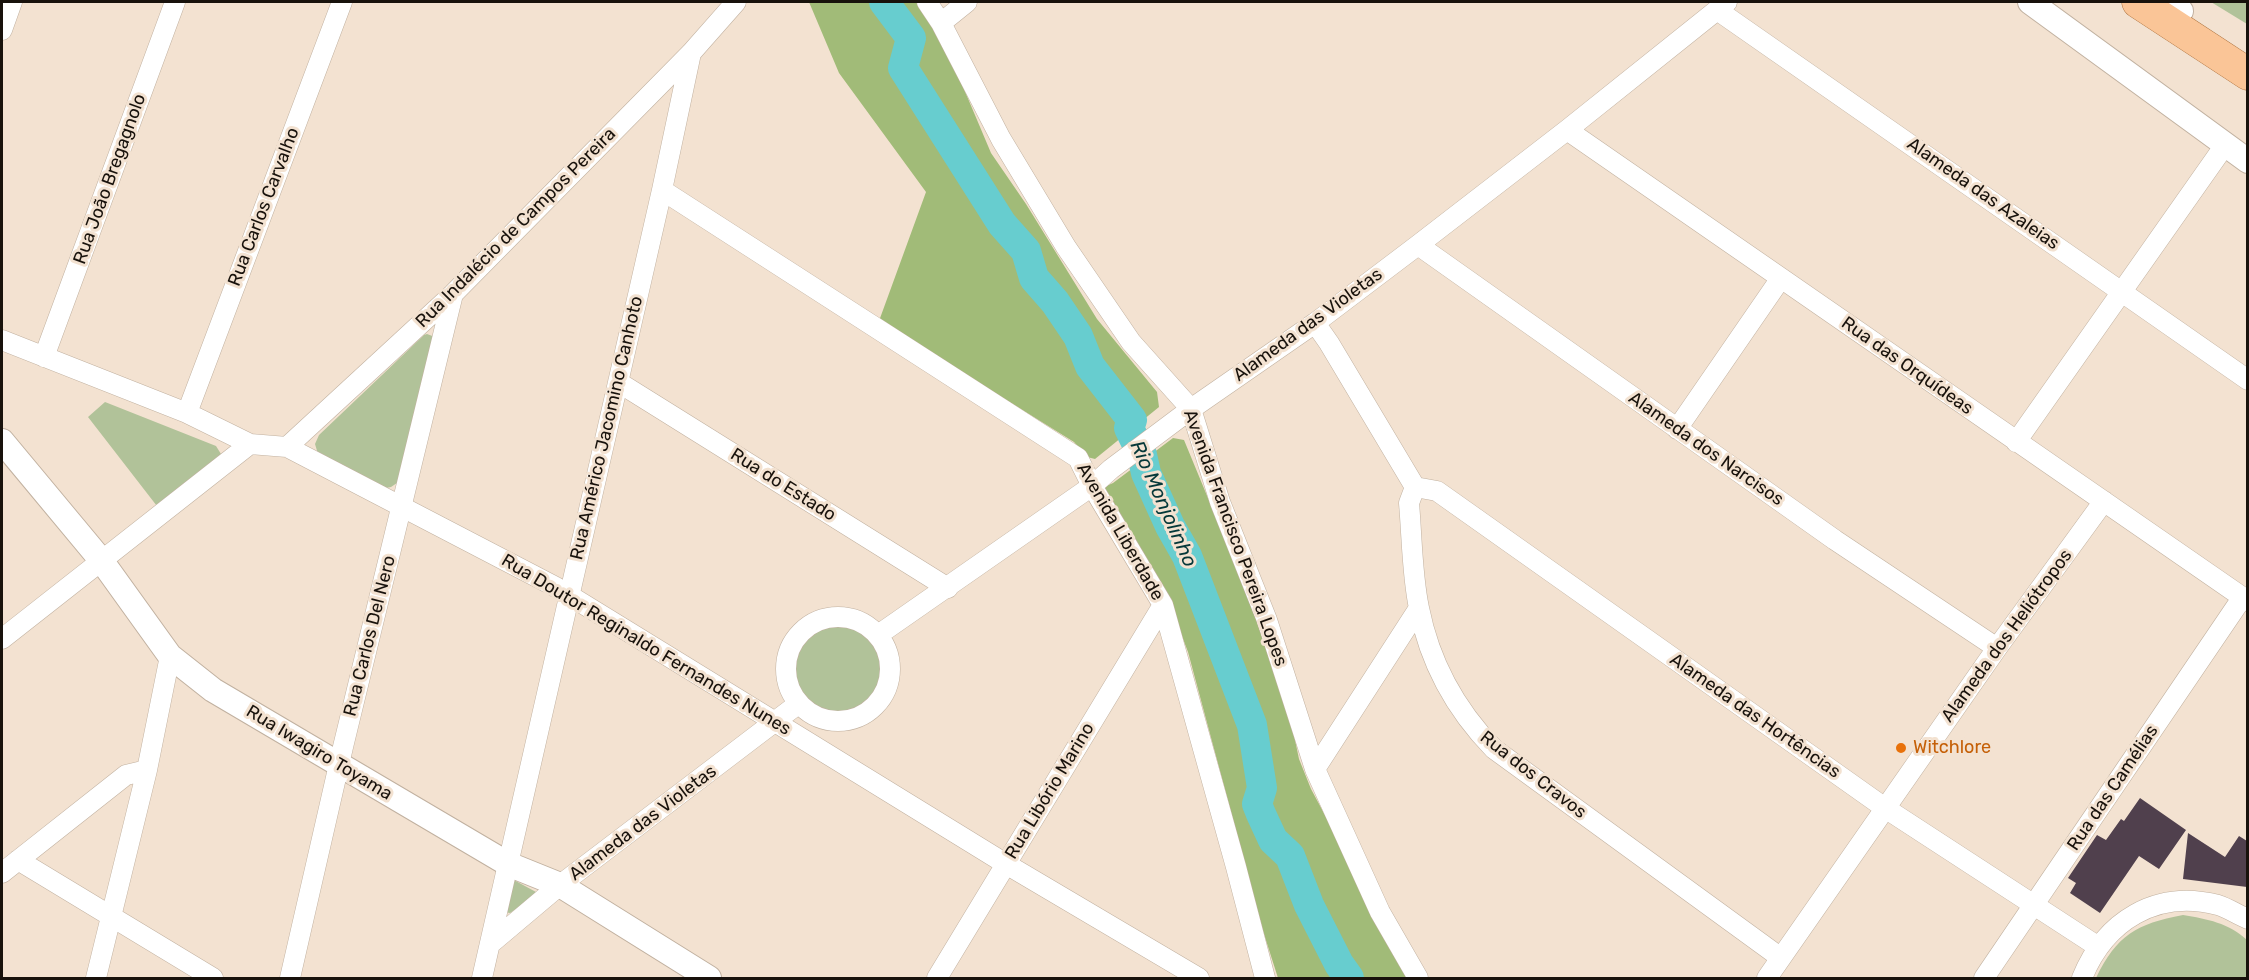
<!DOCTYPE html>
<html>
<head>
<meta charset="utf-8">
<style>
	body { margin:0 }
	#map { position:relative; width:2249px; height:980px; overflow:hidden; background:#f3e2d1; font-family:Rubik,sans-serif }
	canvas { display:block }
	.frame { position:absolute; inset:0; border:3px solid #18120c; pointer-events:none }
</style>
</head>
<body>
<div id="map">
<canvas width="2249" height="980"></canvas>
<div class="frame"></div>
</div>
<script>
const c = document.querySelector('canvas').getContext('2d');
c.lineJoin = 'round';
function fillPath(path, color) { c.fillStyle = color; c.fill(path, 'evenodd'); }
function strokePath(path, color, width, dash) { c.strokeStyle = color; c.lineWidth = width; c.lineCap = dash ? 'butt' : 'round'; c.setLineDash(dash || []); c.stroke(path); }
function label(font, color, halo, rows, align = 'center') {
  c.font = font + ' Rubik,sans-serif'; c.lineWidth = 6; c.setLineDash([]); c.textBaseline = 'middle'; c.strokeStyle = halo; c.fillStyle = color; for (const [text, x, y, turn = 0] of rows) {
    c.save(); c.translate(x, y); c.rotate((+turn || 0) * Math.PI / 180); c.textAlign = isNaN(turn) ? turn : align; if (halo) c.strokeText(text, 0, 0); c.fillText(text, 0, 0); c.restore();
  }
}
fillPath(new Path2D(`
	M 2211,2 L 2247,2 L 2247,24 Z
	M 427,334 L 435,337 L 397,483 L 391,487 L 386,488 L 318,454 L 315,444 L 319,435 L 424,335 Z
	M 105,402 L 216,446 L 221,454 L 218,464 L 160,510 L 88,417 Z
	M793 670a44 44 0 1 1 88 0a44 44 0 1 1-88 0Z
	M 512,879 L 536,892 L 533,898 L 510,913 L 504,912 Z
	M 2183,915 C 2207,919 2229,923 2247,940 L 2247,978 L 2096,978 C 2117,935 2136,924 2183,915 Z`), '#b1c299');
fillPath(new Path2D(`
	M 809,2 L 916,2 L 942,37 L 991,153 L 1026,204 L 1097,319 L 1157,392 L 1159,407 L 1095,459 L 1087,457 L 1074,442 L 879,321 L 926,192 L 839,73 Z
	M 1173,438 L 1184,440 L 1241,578 L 1286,697 L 1299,759 L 1311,789 L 1412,978 L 1278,978 L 1263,931 L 1188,652 L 1169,602 L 1104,487 L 1113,483 Z`), '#a1bb78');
strokePath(new Path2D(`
	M 884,2 L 911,38 L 903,68 L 1002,224 L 1026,251 L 1034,278 L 1055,302 L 1078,336 L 1090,366 L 1132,420 L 1129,428 L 1142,455 L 1146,473 L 1170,526 L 1187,556 L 1252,725 L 1262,788 L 1257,804 L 1261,814 L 1273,840 L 1290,856 L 1309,905 L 1339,964 L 1349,978`), '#67cdcf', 30);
fillPath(new Path2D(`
	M 2140,798 L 2186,830 L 2159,869 L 2139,856 L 2100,913 L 2070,893 L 2076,883 L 2068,878 L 2097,835 L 2106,840 L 2121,819 L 2124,821 Z
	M 2188,833 L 2225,857 L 2239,836 L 2247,841 L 2247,887 L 2183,879 Z`), '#50404d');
const minor = new Path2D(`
	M 927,2 L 941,23 L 1001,139 L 1066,247 L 1131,342 L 1191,409 L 1220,502 L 1267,620 L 1315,769 L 1380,912 L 1418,978
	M 1717,10 L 2248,380
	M 941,23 L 967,2
	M 2,30 L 12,2
	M 1567,130 L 2248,601
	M 662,190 L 1078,458 L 1092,486 L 1163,605 L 1236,867 L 1265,978
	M 1418,245 L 1835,540 L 1997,648
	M 1315,323 L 1329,343 L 1415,487 L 1409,503 C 1412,537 1412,575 1419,608 C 1430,664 1455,709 1494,749 L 1781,958
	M 2,340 L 187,413 L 250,444 L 287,447 L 554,586 L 1006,864 L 1199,978
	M 44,357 L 175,2
	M 618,382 L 948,588
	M 187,413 L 342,2
	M 1677,429 L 1781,278
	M 2016,442 L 2225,145
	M 287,447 L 453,294 L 691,53 L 736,2
	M 1415,487 L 1437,491 L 1885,808 L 2097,946
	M786 669a52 52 0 1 1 104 0a52 52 0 1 1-104 0Z
	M 878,635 L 1092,486 L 1111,469 L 1191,409 L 1315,323 L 1418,245 L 1567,130 L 1727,2
	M 2,639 L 250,444
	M 1315,769 L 1419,608
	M 18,860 L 213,978
	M 2,873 L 126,775 L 147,770
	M 490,944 L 560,885 L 798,704
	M 96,978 L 147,770 L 170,656
	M 290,978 L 343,747 L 453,294
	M 482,978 L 662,190 L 691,53
	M 937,978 L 1163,605
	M 1767,978 L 1997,648 L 2104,501
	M 1984,978 L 2242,598
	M 2082,978 C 2105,921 2156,889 2218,905 C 2228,908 2238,915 2248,919`);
const tertiary = new Path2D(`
	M 2030,2 L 2248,161
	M 2173,2 L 2181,11
	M 2,441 L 101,560 L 170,656 L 213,690 L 508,864 L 560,885 L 709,978`);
const primary = new Path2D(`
	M 2138,2 L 2248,74`);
strokePath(minor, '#c1b1a0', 21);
strokePath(tertiary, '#c1b1a0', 26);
strokePath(primary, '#a86e3a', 33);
strokePath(minor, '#fff', 20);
strokePath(tertiary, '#fff', 24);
strokePath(primary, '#fac597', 32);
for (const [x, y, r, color] of [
	[1901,748,6,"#e8710a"]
]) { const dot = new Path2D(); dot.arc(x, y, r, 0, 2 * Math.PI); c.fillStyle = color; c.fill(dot); strokePath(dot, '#f3e2d1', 2); }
label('18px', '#18120c', '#f3e2d1', [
	["Rua João Bregagnolo",110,179,-70],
	["Alameda das Azaleias",1983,194,35],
	["Rua Carlos Carvalho",264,207,-69],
	["Rua Indalécio de Campos Pereira",516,228,-45],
	["Alameda das Violetas",1308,325,-36],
	["Rua das Orquídeas",1907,366,35],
	["Rua Américo Jacomino Canhoto",607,428,-77],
	["Alameda dos Narcisos",1706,449,35],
	["Rua do Estado",783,485,32],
	["Avenida Liberdade",1120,532,60],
	["Avenida Francisco Pereira Lopes",1235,538,70],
	["Rua Carlos Del Nero",370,636,-76],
	["Alameda dos Heliótropos",2007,636,-54],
	["Rua Doutor Reginaldo Fernandes Nunes",646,645,31],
	["Alameda das Hortências",1755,716,35],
	["Rua Iwagiro Toyama",319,753,31],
	["Rua dos Cravos",1533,775,38],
	["Rua das Camélias",2113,788,-56],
	["Rua Libório Marino",1050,791,-59],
	["Alameda das Violetas",643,823,-37]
]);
label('18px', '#c56008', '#f3e2d1', [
	["Witchlore",1913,748]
], 'left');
label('italic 20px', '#053839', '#f3e2d1', [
	["Rio Monjolinho",1163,504,66]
]);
</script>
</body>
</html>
